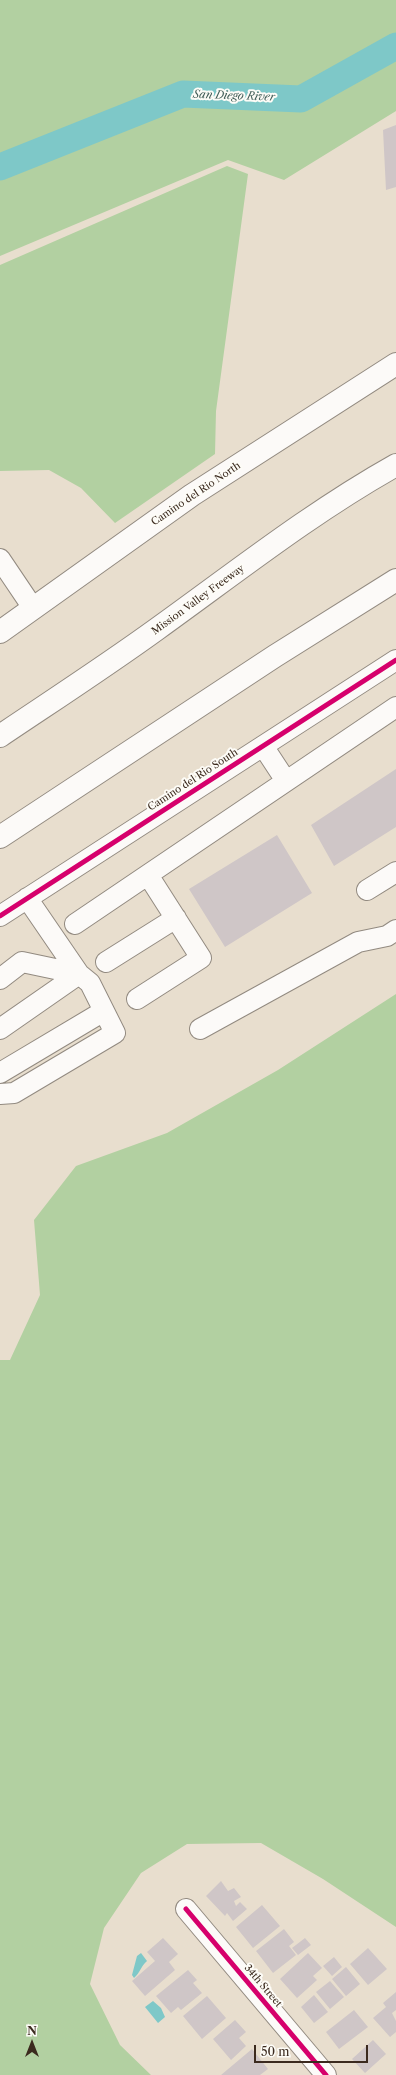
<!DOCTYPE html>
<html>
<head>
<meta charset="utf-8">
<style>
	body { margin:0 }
	#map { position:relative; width:396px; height:2075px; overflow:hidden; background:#e8dece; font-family:"Libre Caslon Text",serif }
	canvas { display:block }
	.north { position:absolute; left:12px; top:2023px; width:40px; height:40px; -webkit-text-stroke:3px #fdfcf7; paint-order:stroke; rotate:0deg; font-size:11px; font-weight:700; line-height:16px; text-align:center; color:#3b2a1e }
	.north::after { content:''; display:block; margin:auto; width:14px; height:18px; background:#3b2a1e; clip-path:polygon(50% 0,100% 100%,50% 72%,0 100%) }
	.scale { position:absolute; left:254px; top:2045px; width:114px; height:18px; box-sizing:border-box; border:2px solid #3b2a1e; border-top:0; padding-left:5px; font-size:12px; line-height:14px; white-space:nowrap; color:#3b2a1e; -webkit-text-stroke:3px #fdfcf7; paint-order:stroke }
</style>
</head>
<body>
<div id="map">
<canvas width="396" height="2075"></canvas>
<div class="north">N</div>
<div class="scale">50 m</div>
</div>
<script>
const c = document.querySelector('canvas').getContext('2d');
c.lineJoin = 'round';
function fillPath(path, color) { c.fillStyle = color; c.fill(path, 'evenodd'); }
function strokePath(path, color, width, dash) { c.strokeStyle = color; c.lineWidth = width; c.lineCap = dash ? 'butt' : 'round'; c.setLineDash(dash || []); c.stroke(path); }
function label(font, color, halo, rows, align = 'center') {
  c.font = font + ' "Libre Caslon Text",serif'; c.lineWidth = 4; c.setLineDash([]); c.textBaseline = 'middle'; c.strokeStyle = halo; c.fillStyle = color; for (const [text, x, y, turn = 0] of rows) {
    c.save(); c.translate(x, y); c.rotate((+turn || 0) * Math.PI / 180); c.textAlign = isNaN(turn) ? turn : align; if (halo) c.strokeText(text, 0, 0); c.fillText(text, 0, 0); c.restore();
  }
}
fillPath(new Path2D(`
	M 0,0 L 396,0 L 396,111 L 284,180 L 228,160 L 0,256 Z
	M 227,166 L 248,174 L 216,411 L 215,454 L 115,523 L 81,488 L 49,470 L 0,471 L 0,265 Z
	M 396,994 L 396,1927 L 323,1879 L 261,1843 L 187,1844 L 141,1873 L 104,1928 L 90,1984 L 120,2045 L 151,2075 L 0,2075 L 0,1360 L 10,1360 L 40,1295 L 34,1220 L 76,1166 L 167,1133 L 278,1070 Z`), '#b2d0a1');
fillPath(new Path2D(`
	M 141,1953 L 147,1961 C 141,1966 140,1973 134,1978 L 132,1975 L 137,1956 Z
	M 153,2001 L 161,2008 L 165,2017 L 158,2023 L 145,2007 Z`), '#7ec8c8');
strokePath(new Path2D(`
	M 0,167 L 183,94 L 301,99 L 396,46`), '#7ec8c8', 27);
fillPath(new Path2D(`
	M 396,125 L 396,187 L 386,190 L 383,130 Z
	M 396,769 L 396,827 L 334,866 L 311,825 Z
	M 277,835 L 312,893 L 225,947 L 189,889 Z
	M 221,1881 L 228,1891 L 234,1888 L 241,1897 L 234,1901 L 236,1906 L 240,1902 L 247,1909 L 233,1921 L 227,1913 L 225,1916 L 206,1896 Z
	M 262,1905 L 280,1926 L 253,1948 L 236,1927 Z
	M 284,1929 L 294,1942 L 289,1946 L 296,1955 L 273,1973 L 256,1951 Z
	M 163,1938 L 178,1954 L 169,1962 L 175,1970 L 145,1996 L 132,1981 L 155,1961 L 147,1952 Z
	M 305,1938 L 311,1945 L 298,1955 L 292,1948 Z
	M 368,1948 L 387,1969 L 368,1985 L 350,1964 Z
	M 308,1953 L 322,1968 L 313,1976 L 317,1980 L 297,1998 L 280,1979 Z
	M 334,1957 L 342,1967 L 332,1976 L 323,1966 Z
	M 346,1967 L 360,1984 L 346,1996 L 332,1979 Z
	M 188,1970 L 197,1980 L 193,1983 L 202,1993 L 181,2010 L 178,2007 L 171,2013 L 156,1996 Z
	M 330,1981 L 344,1997 L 330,2009 L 316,1992 Z
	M 396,1992 L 396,2010 L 392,2013 L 396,2021 L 396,2032 L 390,2037 L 373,2018 L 386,2007 L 383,2003 Z
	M 314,1995 L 328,2012 L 314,2023 L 301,2007 Z
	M 207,1996 L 226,2018 L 202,2039 L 183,2016 Z
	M 354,2010 L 368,2027 L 339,2049 L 326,2032 Z
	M 235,2020 L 246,2032 L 239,2038 L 246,2046 L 231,2060 L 213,2039 Z
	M 373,2040 L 386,2054 L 365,2073 L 352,2059 Z
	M 252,2049 L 268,2069 L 260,2075 L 221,2075 Z`), '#cfc6c7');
const minor = new Path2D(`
	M 0,559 L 33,608
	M 263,746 L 286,781
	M 367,890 L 396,872
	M 0,916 L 396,660
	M 75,924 L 396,707
	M 106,962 L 176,918
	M 0,979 L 22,962 L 79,974 L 90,983 L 115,1033 L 14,1093 L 0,1094
	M 137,999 L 201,958 L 148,875
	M 0,1029 L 79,974 L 27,898
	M 200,1029 L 358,942 L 387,936 L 396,930
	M 0,1073 L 104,1011
	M 186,1909 L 326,2075`);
const major = new Path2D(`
	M 0,632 L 192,495 L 396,364`);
const highway = new Path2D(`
	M 0,736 C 52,701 106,666 157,629 C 235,573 312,512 396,465
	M 0,837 L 275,656 L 396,580`);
strokePath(minor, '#928a80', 22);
strokePath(major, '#928a80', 24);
strokePath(highway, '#928a80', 24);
strokePath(minor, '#fcfaf8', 20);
strokePath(major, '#fcfaf8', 22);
strokePath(highway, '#fcfaf8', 22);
strokePath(new Path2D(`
	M 0,916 L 396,660
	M 186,1909 L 326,2075`), '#d6006c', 5);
label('10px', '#3b2a1e', '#fdfcf7', [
	["Camino del Rio North",196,494,-34],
	["Mission Valley Freeway",198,600,-36],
	["Camino del Rio South",193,780,-33],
	["34th Street",263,1986,50]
]);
label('italic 11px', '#425e58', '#fdfcf7', [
	["San Diego River",234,96,2]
]);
</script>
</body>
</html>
